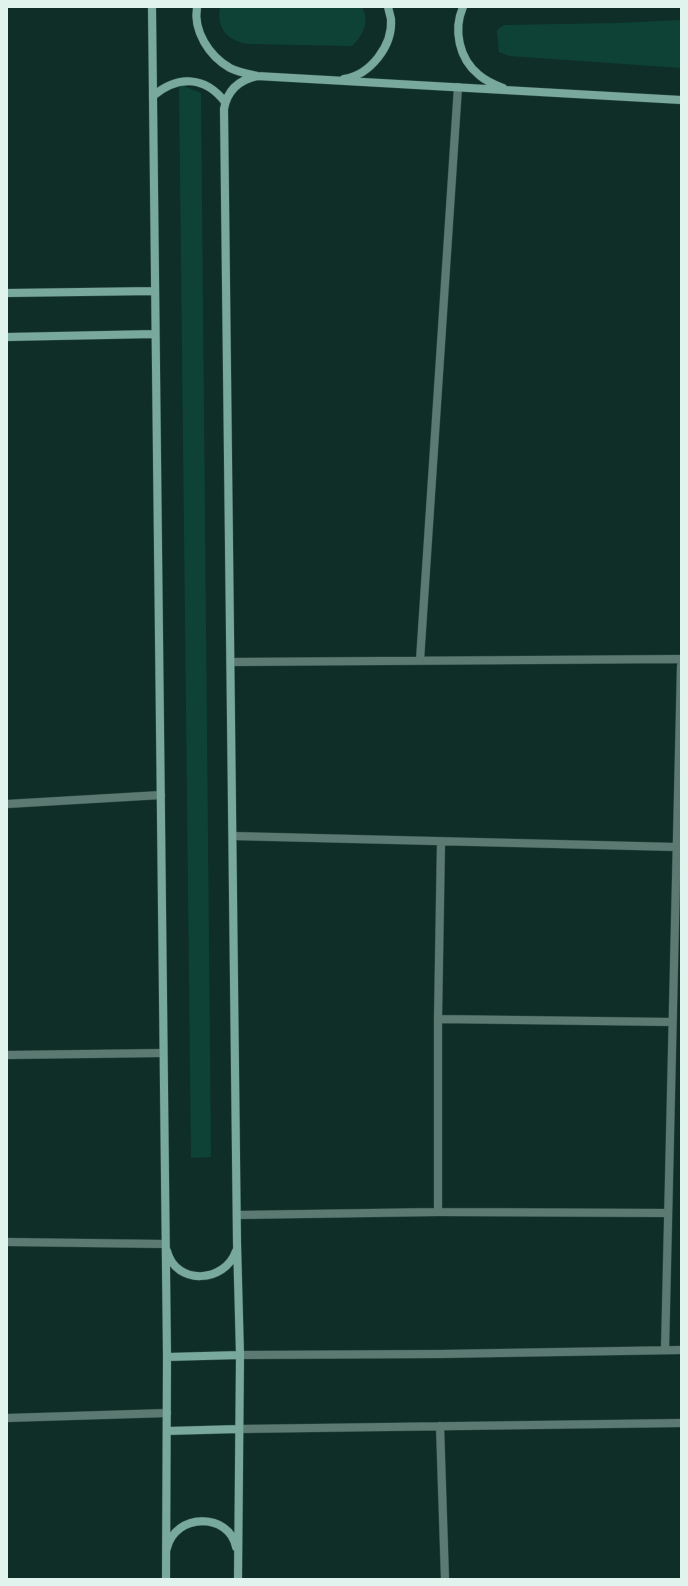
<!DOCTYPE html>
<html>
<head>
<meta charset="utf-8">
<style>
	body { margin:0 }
	#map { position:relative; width:688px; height:1586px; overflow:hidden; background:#0e2e27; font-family:"Work Sans",sans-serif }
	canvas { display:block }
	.frame { position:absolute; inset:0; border:8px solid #e1f3ed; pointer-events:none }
</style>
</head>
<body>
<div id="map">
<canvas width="688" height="1586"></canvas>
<div class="frame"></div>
</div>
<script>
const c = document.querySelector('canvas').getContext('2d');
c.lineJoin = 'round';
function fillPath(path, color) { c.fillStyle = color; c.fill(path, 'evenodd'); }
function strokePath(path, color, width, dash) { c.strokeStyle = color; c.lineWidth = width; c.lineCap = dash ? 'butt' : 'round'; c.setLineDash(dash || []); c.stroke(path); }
fillPath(new Path2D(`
	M 220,7 L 362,7 C 370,21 363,36 352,46 L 248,44 C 228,41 216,29 220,7 Z
	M 681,20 L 681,68 L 509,56 L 499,52 L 497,30 L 504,25 L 619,23 Z
	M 179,84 L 201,93 L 211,1157 L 191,1158 Z`), '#0e4237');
const minor = new Path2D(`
	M 420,660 L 458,87
	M 231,662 L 681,659
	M 7,804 L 161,795
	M 233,836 L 676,847
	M 438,1019 L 672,1022
	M 7,1055 L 163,1053
	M 438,1212 L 438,1019 L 441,842
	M 237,1215 L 438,1212 L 667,1213
	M 7,1242 L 165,1244
	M 665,1350 L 681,666
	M 240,1355 L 440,1354 L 681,1350
	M 7,1418 L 167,1413
	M 440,1426 L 445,1579
	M 239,1429 L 681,1423`);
const secondary = new Path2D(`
	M 152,7 L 167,1357 L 166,1579
	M 197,7 C 193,31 209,56 230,68 C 238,72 248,74 257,76 L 681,100
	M 463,7 C 453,30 459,59 479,75 C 486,81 495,85 503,88
	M 344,79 C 370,75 393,46 391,19 C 390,15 389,11 388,7
	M 153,96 C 178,75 205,76 225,102
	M 7,293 L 155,291
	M 7,337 L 155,334
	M 167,1251 C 176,1286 225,1283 236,1251
	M 167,1357 L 240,1355
	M 167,1431 L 239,1429
	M 167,1548 C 175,1513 229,1512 236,1547
	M 238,1579 L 240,1355 L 237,1242 L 224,109 C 227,91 239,80 257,76`);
strokePath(minor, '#2c4a43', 9);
strokePath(secondary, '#2c4a43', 9);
strokePath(minor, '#5c7a72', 8);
strokePath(secondary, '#79a89c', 8);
</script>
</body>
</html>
